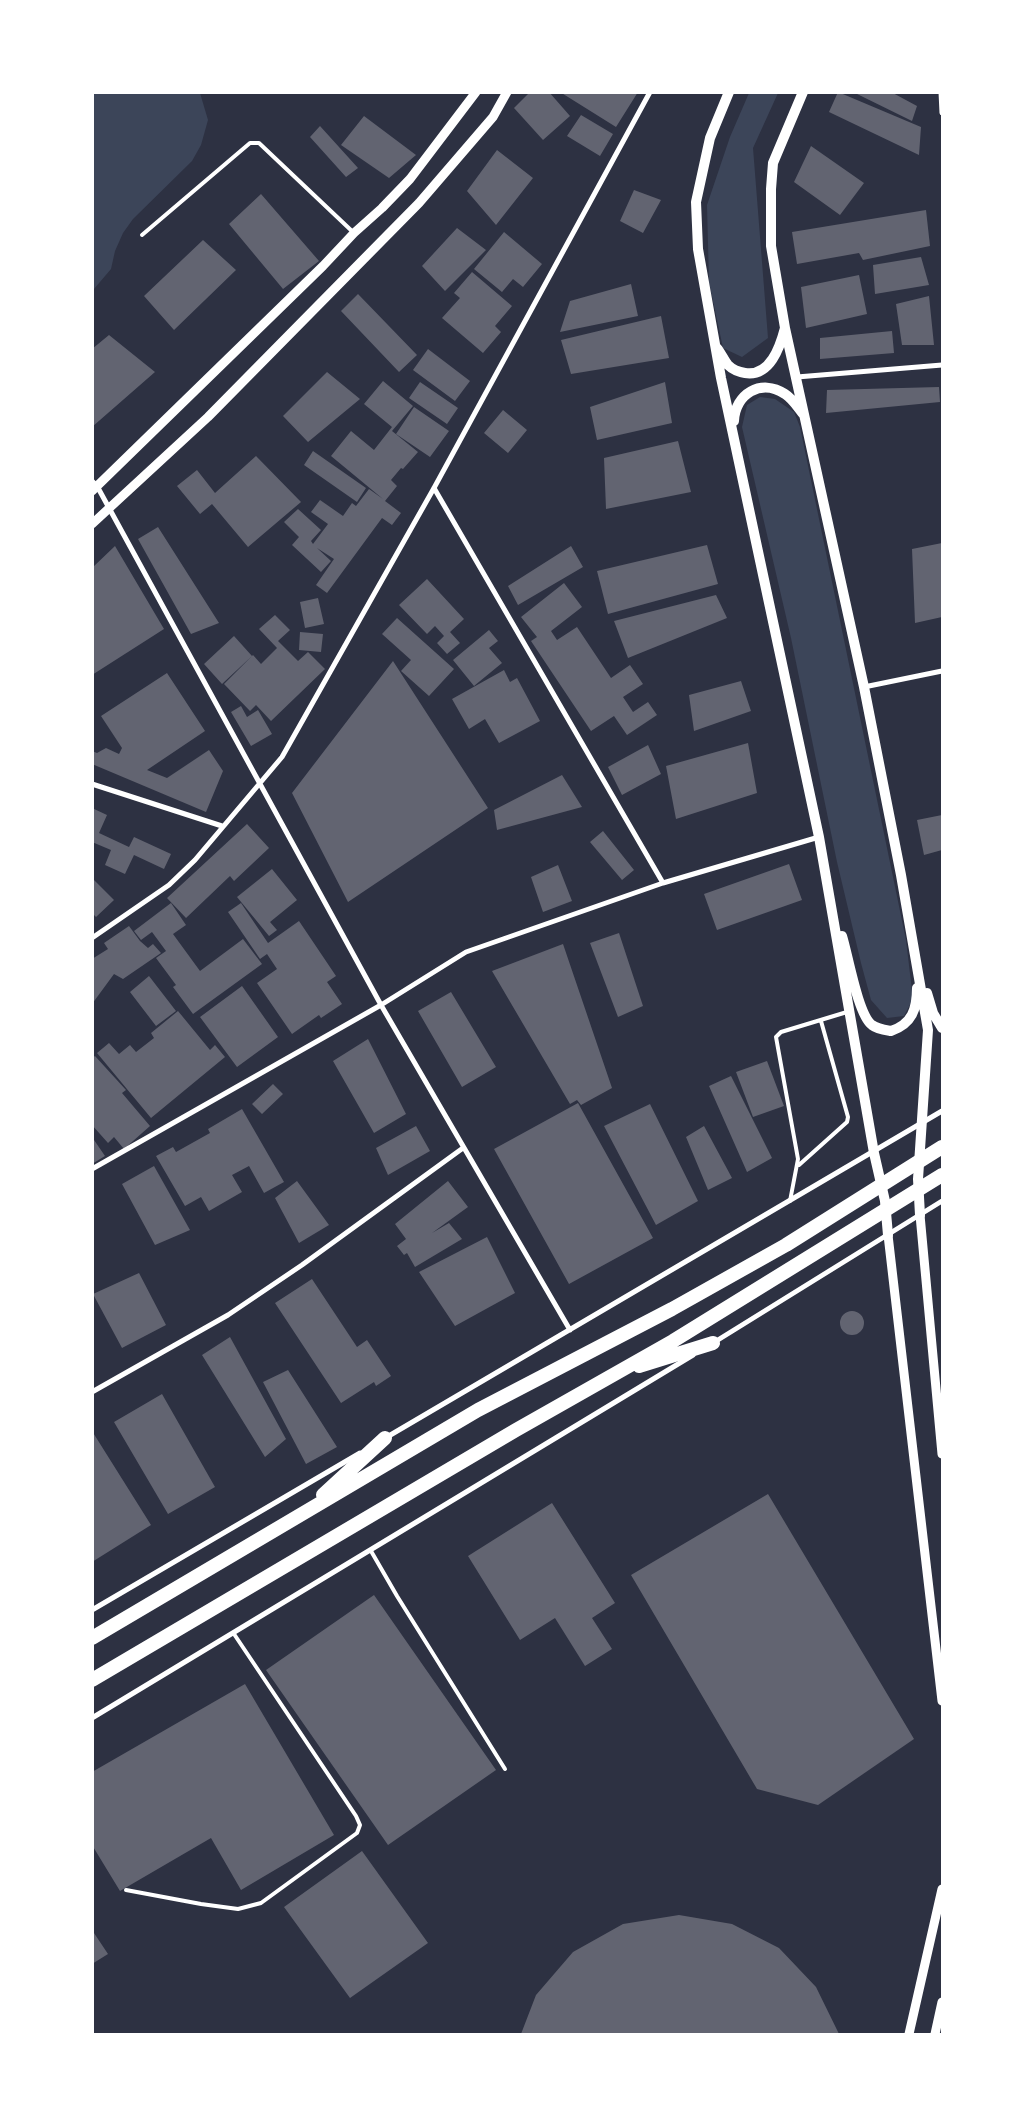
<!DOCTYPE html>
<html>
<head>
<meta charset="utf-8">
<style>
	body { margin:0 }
	#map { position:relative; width:1035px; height:2127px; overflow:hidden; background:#2d3142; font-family:"Titillium Web",sans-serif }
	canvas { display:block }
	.frame { position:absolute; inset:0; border:94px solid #fff; pointer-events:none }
</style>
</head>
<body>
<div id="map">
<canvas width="1035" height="2127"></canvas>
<div class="frame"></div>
</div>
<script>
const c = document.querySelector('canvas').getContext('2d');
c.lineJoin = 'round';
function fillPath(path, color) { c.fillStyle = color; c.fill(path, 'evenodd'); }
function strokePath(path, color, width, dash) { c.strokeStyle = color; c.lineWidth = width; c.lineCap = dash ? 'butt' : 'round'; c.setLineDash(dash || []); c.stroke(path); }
fillPath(new Path2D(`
	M 92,93 L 200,93 L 208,120 L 201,145 L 192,161 L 133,219 L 123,233 L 115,251 L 111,269 L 94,289 L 92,288 Z
	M 749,93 L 778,93 L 753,148 L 768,338 L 742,357 L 723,348 L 709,282 L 707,205 L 730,137 Z
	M 760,397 L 775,399 L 794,412 L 800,427 L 906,940 L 913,999 L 904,1016 L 887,1018 L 871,1000 L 861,963 L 837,862 L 791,638 L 742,427 L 747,405 Z`), '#3c4559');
fillPath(new Path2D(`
	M 530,92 L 549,92 L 570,116 L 543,140 L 514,108 Z
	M 560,92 L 638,92 L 616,127 Z
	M 838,92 L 921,127 L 919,155 L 829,112 Z
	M 853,92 L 891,92 L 917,106 L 912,121 Z
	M 581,115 L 613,134 L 600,156 L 567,136 Z
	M 364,116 L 416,155 L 389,178 L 341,145 Z
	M 320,126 L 358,168 L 346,177 L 310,137 Z
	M 811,146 L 864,183 L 840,215 L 794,182 Z
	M 497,150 L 533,178 L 496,225 L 467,191 Z
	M 634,190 L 661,200 L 643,233 L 620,221 Z
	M 261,194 L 319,261 L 283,289 L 229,224 Z
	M 926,210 L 930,246 L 863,260 L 859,253 L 797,264 L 792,232 Z
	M 457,228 L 486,250 L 445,291 L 422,266 Z
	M 504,232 L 542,264 L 523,287 L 513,279 L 502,292 L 474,269 Z
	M 203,240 L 236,270 L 174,330 L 144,296 Z
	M 921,257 L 929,285 L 875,294 L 873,265 Z
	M 472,272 L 512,306 L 495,326 L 501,332 L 483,353 L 442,318 L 460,298 L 454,293 Z
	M 859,275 L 867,314 L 806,328 L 801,287 Z
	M 631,284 L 638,316 L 560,332 L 570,301 Z
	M 358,294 L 417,355 L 399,372 L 341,311 Z
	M 929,296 L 934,345 L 902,345 L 896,304 Z
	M 661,316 L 669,358 L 571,374 L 561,340 Z
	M 892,331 L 894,353 L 820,359 L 820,338 Z
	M 109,335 L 155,372 L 92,427 L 92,349 Z
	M 428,349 L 470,381 L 455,401 L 413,370 Z
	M 327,372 L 360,399 L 308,442 L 283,416 Z
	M 383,381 L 413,406 L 392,431 L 418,452 L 403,469 L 401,468 L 391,480 L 397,486 L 385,501 L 401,513 L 392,525 L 382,518 L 327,593 L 316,585 L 334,559 L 317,548 L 331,561 L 321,572 L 292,545 L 299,537 L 284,522 L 298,509 L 321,530 L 311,541 L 313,544 L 328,524 L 311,512 L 320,500 L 343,516 L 352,503 L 356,506 L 369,489 L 383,499 L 331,456 L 351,431 L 374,450 L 392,427 L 364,404 Z
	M 420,382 L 458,408 L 447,424 L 409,398 Z
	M 665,382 L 672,423 L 597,440 L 590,407 Z
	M 939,387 L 940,402 L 826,413 L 827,390 Z
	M 414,407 L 449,431 L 430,457 L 396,434 Z
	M 503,410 L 527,430 L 508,453 L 484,433 Z
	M 678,441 L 691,492 L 606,509 L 604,458 Z
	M 313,451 L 366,488 L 357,502 L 304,465 Z
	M 256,456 L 301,502 L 248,547 L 212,504 L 200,514 L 177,486 L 197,470 L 215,493 Z
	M 158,527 L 219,623 L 191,634 L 138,539 Z
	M 942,543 L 942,617 L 915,623 L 912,549 Z
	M 707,545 L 718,584 L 608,614 L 597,571 Z
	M 115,546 L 164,629 L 92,675 L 92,568 Z
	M 571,546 L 583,567 L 518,605 L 508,586 Z
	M 427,579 L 464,619 L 450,632 L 460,643 L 447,654 L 437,643 L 444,636 L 435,626 L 427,634 L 399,605 Z
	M 564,583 L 582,607 L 551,631 L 557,640 L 577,627 L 611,678 L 630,665 L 643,684 L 623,697 L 633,712 L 648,702 L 657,715 L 627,735 L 614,716 L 591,731 L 531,641 L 537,637 L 521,617 Z
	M 716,595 L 727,618 L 628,658 L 614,621 Z
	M 318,598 L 324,624 L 305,628 L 300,602 Z
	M 275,615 L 290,630 L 278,641 L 298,661 L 308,652 L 325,669 L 271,721 L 256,705 L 250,711 L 224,684 L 253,655 L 261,664 L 277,648 L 259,629 Z
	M 397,618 L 454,669 L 429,696 L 401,671 L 411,660 L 382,634 Z
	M 489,630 L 498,641 L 489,648 L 502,663 L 474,686 L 453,660 Z
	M 300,632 L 323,634 L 321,652 L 299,650 Z
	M 234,636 L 252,656 L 222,684 L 204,664 Z
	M 393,661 L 488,808 L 348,902 L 292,793 Z
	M 504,670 L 510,682 L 517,678 L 540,721 L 499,743 L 485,719 L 469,729 L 452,699 Z
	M 167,673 L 205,731 L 147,770 L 167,778 L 209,750 L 223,771 L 206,812 L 92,764 L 92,751 L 97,753 L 106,748 L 119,754 L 122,748 L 101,716 Z
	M 741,681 L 751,711 L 694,731 L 689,695 Z
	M 241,706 L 247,717 L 258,710 L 272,734 L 251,746 L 231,712 Z
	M 748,743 L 757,793 L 676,819 L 666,766 Z
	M 648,745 L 661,774 L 622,795 L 608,767 Z
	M 562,775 L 582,807 L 497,830 L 494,810 Z
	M 92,808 L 107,815 L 99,833 L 129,847 L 134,837 L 171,854 L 164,869 L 134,855 L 125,874 L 105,865 L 111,850 L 92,842 Z
	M 942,815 L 942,850 L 924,855 L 917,820 Z
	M 247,824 L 269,848 L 234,881 L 230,876 L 186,918 L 167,898 Z
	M 603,831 L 634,870 L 622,880 L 590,842 Z
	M 789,864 L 802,900 L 717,930 L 704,894 Z
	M 558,865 L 572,901 L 543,912 L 531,877 Z
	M 272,869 L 297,900 L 270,922 L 277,930 L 269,936 L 237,897 Z
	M 92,878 L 114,900 L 96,917 L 92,913 Z
	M 171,903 L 186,925 L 173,934 L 200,971 L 243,939 L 262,964 L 193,1014 L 173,987 L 176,985 L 156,958 L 166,951 L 152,932 L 141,940 L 134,931 Z
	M 241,903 L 268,943 L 299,921 L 336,976 L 327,982 L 342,1004 L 321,1018 L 319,1015 L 292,1034 L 257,983 L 277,969 L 267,954 L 260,959 L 228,912 Z
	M 129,926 L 140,941 L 148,948 L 153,944 L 161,953 L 123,979 L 114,974 L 92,1004 L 92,959 L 108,949 L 104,943 Z
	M 619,933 L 643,1006 L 618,1017 L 590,943 Z
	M 563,944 L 612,1088 L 581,1105 L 577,1100 L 570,1104 L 492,971 Z
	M 149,976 L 176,1011 L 156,1026 L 130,992 Z
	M 242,986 L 278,1037 L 237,1067 L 200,1017 Z
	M 451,992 L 496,1067 L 462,1087 L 418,1011 Z
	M 178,1011 L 210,1050 L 215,1045 L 225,1057 L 151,1118 L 97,1053 L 109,1043 L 119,1054 L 130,1045 L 136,1052 L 154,1038 L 151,1033 Z
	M 368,1039 L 406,1114 L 374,1133 L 333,1061 Z
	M 95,1056 L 126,1090 L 122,1093 L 150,1126 L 124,1149 L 114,1137 L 108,1143 L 92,1125 L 92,1058 Z
	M 767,1061 L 784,1106 L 753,1117 L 736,1072 Z
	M 731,1076 L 772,1158 L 747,1172 L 709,1086 Z
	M 273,1084 L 283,1094 L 262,1114 L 252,1104 Z
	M 578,1103 L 653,1238 L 569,1284 L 494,1149 Z
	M 650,1104 L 698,1201 L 656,1225 L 604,1126 Z
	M 242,1109 L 284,1182 L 264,1193 L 249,1166 L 232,1175 L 242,1192 L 209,1211 L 201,1197 L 185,1206 L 156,1156 L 173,1147 L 176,1152 L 210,1133 L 208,1129 Z
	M 416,1126 L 430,1151 L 388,1175 L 376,1148 Z
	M 704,1126 L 732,1178 L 708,1190 L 686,1137 Z
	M 92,1137 L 105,1156 L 92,1164 Z
	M 154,1166 L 190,1230 L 155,1245 L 122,1184 Z
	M 297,1181 L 329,1225 L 299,1243 L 275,1198 Z
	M 448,1181 L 468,1207 L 432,1233 L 449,1223 L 462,1239 L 415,1267 L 407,1253 L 404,1255 L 397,1246 L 406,1239 L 395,1224 Z
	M 487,1237 L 515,1293 L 455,1326 L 419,1272 Z
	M 139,1273 L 166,1325 L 122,1348 L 93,1294 Z
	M 312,1279 L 357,1347 L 367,1340 L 391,1376 L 376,1386 L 374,1382 L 341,1403 L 275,1303 Z
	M840 1323a12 12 0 1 1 24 0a12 12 0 1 1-24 0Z
	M 230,1337 L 286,1439 L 265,1457 L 202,1355 Z
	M 288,1370 L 337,1447 L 306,1464 L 263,1382 Z
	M 162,1394 L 215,1487 L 168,1514 L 114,1422 Z
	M 92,1431 L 151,1525 L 92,1562 Z
	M 768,1494 L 914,1739 L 818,1805 L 757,1789 L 631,1575 Z
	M 552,1503 L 615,1603 L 592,1618 L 612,1649 L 585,1666 L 555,1618 L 520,1640 L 468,1556 Z
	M 374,1595 L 496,1770 L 388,1845 L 266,1670 Z
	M 245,1684 L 334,1835 L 241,1890 L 211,1838 L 120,1891 L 92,1845 L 92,1772 Z
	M 362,1851 L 428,1943 L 350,1998 L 284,1907 Z
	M 679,1915 L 732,1924 L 779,1948 L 816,1987 L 839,2034 L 521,2034 L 536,1995 L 573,1952 L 623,1924 Z
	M 92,1930 L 108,1954 L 92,1964 Z`), '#626471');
strokePath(new Path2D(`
	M 142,235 L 250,143 L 259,143 L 354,233
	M 799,1165 L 847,1122 L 848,1117 L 821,1021
	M 790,1201 L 798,1159 L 776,1037 L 781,1032 L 847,1012
	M 371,1551 L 397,1596 L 505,1769
	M 126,1890 L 201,1904 L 238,1909 L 261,1903 L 357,1833 L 360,1825 L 356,1816 L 234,1634`), '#fff', 4);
strokePath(new Path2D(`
	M 941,92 L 942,113
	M 797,377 L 942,365
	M 92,481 L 97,486 L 381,1005 L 570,1330
	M 434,488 L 663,883
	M 864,687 L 942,671
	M 92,784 L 222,826
	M 92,938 L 169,885 L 195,860 L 282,757 L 434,488 L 650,92
	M 92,1169 L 381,1005 L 466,952 L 663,883 L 819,837
	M 713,1343 L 942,1201
	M 92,1392 L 228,1315 L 302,1265 L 463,1148
	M 387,1437 L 942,1111
	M 92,1610 L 360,1453
	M 92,1718 L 693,1355`), '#fff', 5);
strokePath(new Path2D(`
	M 92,491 L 323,266 L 354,233 L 382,208 L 410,179 L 476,92
	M 92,524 L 208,417 L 419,203 L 493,117 L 507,92
	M 920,1215 L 942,1454
	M 888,1235 L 942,1701
	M 909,2034 L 942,1889
	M 935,2034 L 942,2002`), '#fff', 9);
strokePath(new Path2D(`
	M 729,92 L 710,138 L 696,202 L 698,249 L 721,378 L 819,837 L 874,1153 L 885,1201 L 888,1235
	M 803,92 L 773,163 L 771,189 L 771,246 L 785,328 L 864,687 L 901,875 L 928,1030 L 918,1179 L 920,1215
	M 717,348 C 721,353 724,360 728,365 C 732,369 739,372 745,373 C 770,377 780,347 785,328
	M 734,421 C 735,394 761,378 785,394 C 793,399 798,408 804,415
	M 842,936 C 848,955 858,1015 872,1025 C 877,1029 885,1030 891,1031 C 912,1024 917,1009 917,988
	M 927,993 L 933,1013 L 942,1028`), '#fff', 10);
strokePath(new Path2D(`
	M 639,1366 L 713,1343
	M 323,1495 L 385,1438
	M 92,1638 L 478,1410 L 672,1309 L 786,1245 L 942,1147
	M 92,1680 L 516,1430 L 673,1341 L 942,1175`), '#fff', 14);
</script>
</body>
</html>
